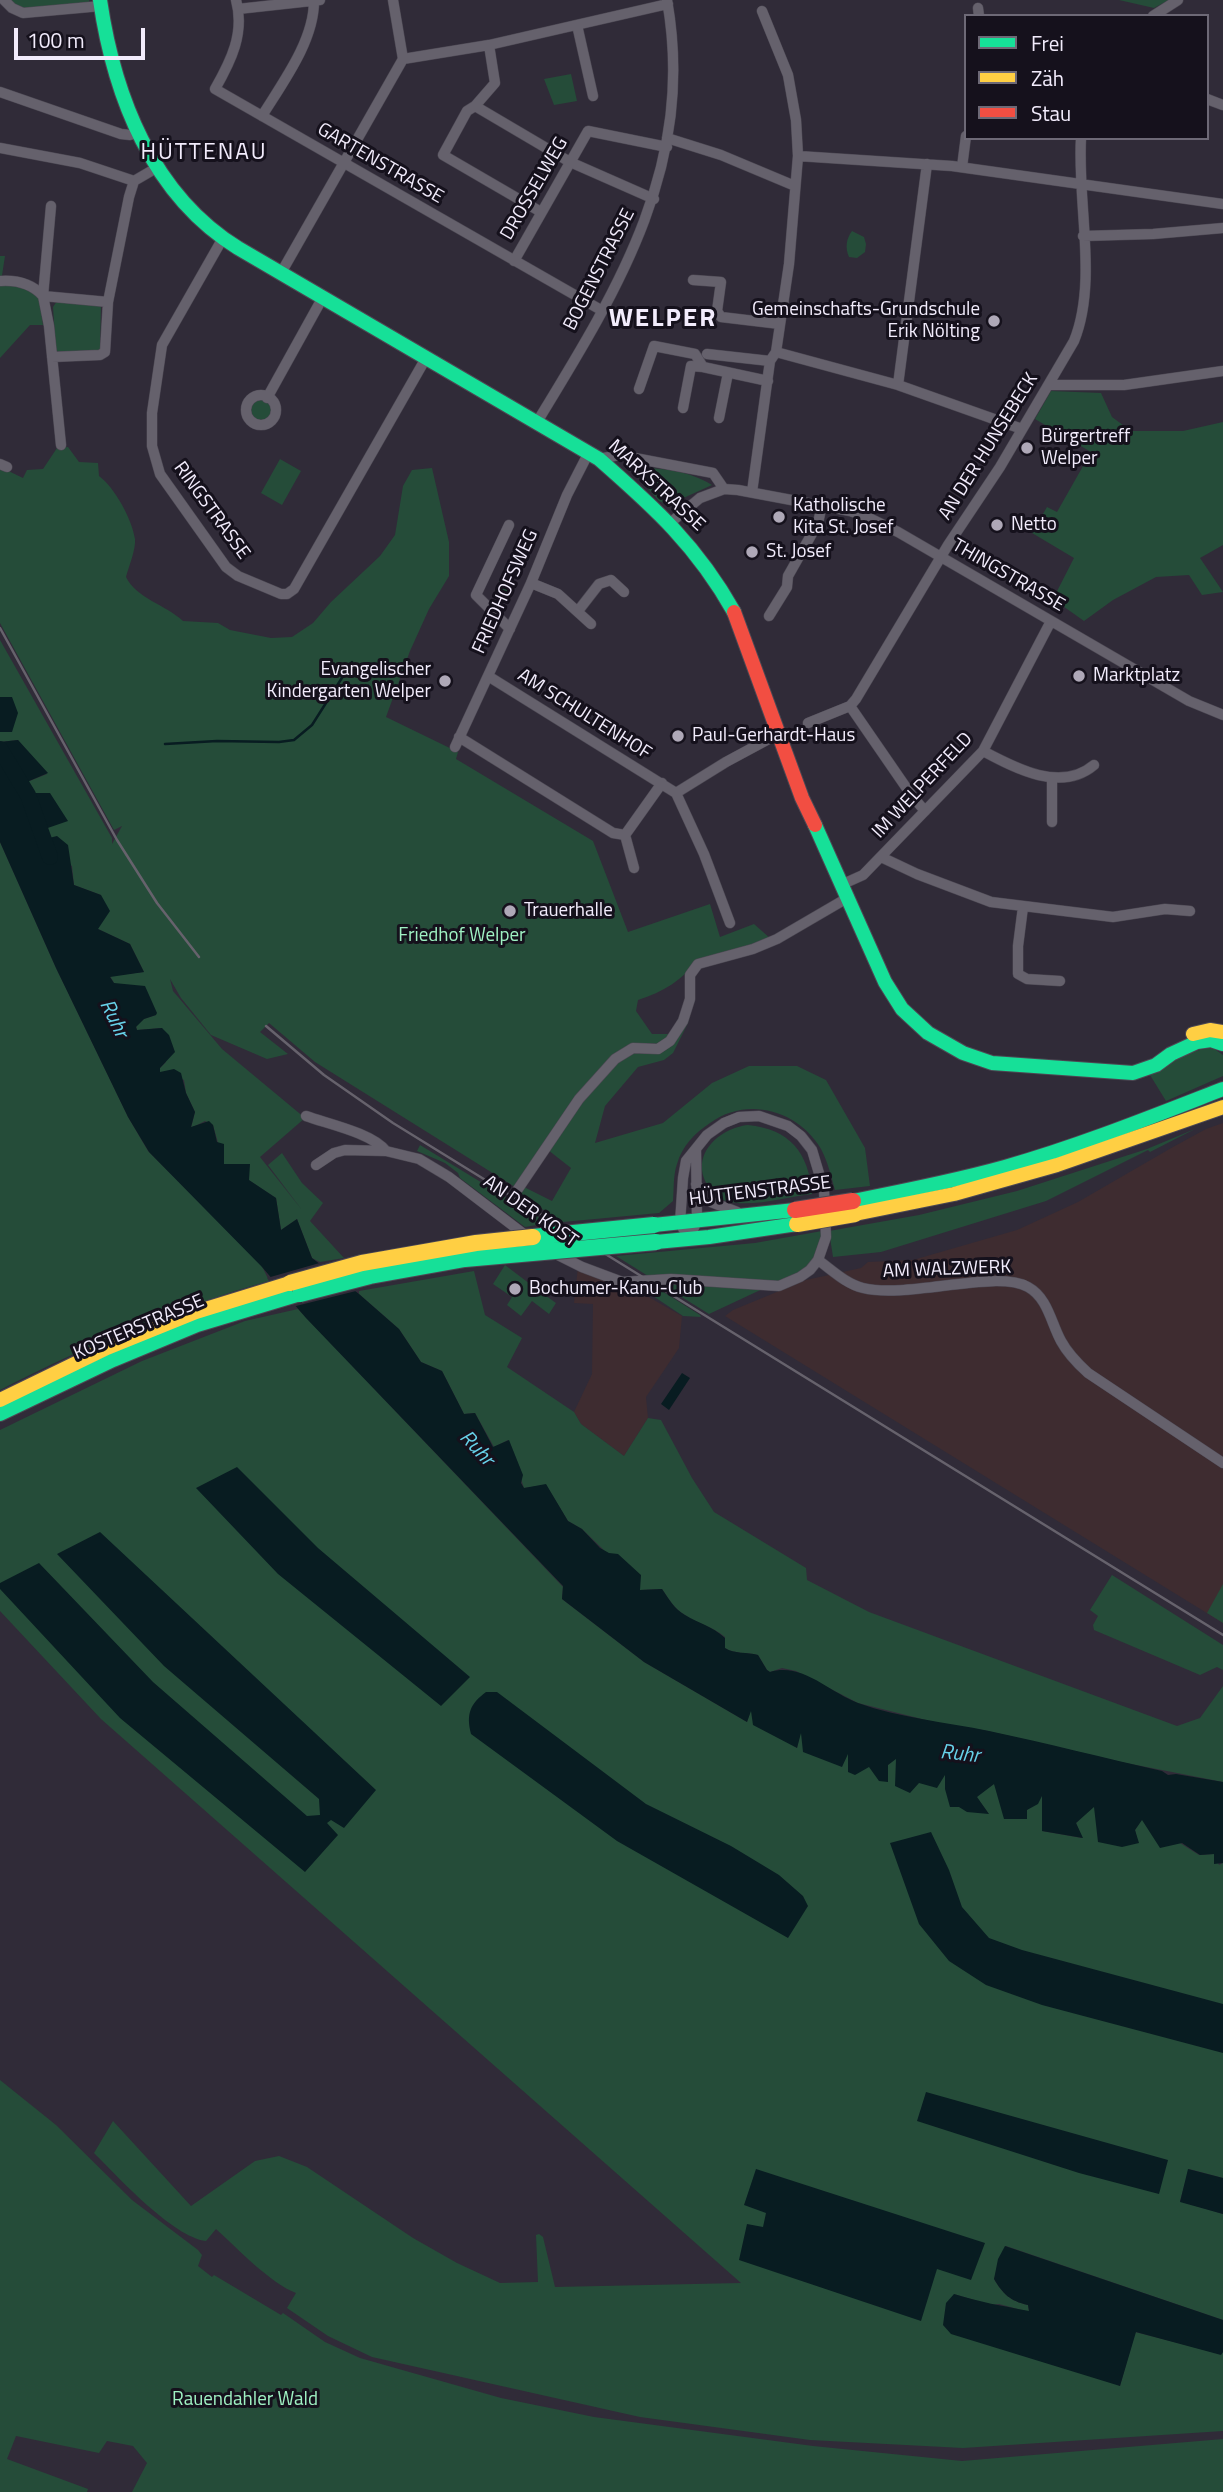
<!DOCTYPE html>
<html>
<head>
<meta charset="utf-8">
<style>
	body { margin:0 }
	#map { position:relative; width:1223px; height:2492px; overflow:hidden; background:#302b38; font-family:"Titillium Web",sans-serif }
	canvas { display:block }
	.legend { position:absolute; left:964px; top:14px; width:245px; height:126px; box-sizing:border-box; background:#15111c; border:2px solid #6d6976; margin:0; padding:9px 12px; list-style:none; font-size:21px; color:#f2ecfc }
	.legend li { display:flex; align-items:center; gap:14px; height:35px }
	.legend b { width:35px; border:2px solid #6d6976 }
	.scale { position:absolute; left:14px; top:28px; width:131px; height:32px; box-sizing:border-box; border:4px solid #f2ecfc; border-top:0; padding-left:9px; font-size:21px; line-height:24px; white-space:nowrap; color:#f2ecfc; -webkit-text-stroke:5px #15111c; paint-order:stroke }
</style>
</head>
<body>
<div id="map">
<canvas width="1223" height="2492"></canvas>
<ul class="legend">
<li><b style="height:9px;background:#16e098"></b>Frei</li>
<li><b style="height:9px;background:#ffcf43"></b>Zäh</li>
<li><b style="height:9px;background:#f24e42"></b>Stau</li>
</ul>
<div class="scale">100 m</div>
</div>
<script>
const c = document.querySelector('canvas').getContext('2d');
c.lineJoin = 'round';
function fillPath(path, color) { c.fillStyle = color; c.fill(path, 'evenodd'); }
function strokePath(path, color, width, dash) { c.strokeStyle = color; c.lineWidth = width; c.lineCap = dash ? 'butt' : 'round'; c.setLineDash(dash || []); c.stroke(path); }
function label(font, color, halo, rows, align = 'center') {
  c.font = font + ' "Titillium Web",sans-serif'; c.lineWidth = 6; c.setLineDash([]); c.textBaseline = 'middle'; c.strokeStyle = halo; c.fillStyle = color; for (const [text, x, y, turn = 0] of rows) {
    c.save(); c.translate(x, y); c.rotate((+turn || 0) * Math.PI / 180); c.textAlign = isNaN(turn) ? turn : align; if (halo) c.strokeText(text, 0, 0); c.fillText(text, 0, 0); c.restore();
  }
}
fillPath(new Path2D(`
	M 1223,1123 L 1223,1623 L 725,1316 L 733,1310 L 806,1280 L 861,1268 L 868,1262 L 913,1260 L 1017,1230 L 1078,1202 L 1173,1147 L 1206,1129 Z
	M 578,1267 L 619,1280 L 682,1316 L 679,1348 L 646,1397 L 648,1418 L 624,1456 L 581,1424 L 574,1412 L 592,1374 L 593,1304 L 574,1303 Z`), '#3e2c30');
fillPath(new Path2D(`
	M 8,0 L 89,0 L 90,4 L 23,11 Z
	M 1119,0 L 1169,0 L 1154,8 Z
	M 571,74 L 577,101 L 554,105 L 544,79 Z
	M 852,231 L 864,237 L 866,244 L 865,252 L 857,258 L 849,257 C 845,248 846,239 852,231 Z
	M 0,256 L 5,256 L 1,282 L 23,286 L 39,297 L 43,325 L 30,325 L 0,358 Z
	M 57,301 L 101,305 L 100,349 L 98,351 L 65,354 L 56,351 L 53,307 Z
	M 1051,391 L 1101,393 L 1112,417 L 1131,431 L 1183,431 L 1223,422 L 1223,545 L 1200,558 L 1223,592 L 1202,595 L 1189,575 L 1156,577 L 1113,600 L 1084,621 L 1053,599 L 1074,558 L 1032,533 L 1047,507 L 1057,512 L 1091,452 L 1035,419 Z
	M250 410a11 11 0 1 1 22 0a11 11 0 1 1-22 0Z
	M 68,447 L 79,462 L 98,463 L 99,476 C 115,488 132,519 135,539 C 136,549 129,566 126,577 C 136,598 166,605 183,621 L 218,623 L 230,630 L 271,638 L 292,637 L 313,623 L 331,602 L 380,556 L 395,535 L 403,486 L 412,470 L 432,468 L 449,542 L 449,576 L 429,609 L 410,651 L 386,717 L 458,752 L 456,759 L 593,841 L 628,932 L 710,904 L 720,937 L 754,924 L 771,939 L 720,955 L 698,959 C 683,980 663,992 638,1000 L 636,1011 L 652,1034 L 670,1034 L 660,1044 C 652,1044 641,1042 633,1044 C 600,1050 535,1157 515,1187 L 315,1062 L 269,1023 L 260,1032 L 288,1054 L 267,1059 L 211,1035 L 181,998 L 170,979 L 173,991 L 222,1049 L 305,1118 L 260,1157 L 302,1210 L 268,1165 L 282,1153 L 302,1183 L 323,1203 L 310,1221 L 344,1258 L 320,1262 L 312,1258 L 297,1219 L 281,1230 L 276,1198 L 224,1164 L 213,1125 L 205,1121 L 191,1128 L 195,1112 L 186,1093 L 184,1080 L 167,1072 L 160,1072 L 160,1068 L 166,1062 L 162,1028 L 137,1030 L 136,1026 L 144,1019 L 156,1015 L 114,983 L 110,976 L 144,972 L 130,944 L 98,929 L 101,895 L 74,885 L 72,866 C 33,834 36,842 50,793 L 26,793 L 22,784 L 47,774 L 18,740 L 0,742 L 0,732 L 12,731 L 12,697 L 0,697 L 0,640 L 112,838 L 112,844 L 122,826 L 114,830 L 0,623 L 0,467 L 23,478 L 27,470 L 43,469 L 57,448 Z
	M 280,459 L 301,471 L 282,505 L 261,493 Z
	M 636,467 C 663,469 688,470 712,485 L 668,505 L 659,501 L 631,469 Z
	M 509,561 L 519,566 L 505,596 L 495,591 Z
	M 0,842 L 56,968 L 128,1117 L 148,1151 L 262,1266 L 269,1281 C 176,1307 86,1346 0,1390 Z
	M 692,1008 L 688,1023 L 673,1053 L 664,1060 L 638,1067 L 605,1106 L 595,1143 L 663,1123 L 712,1083 L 749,1066 L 797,1066 L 826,1080 L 865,1148 L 870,1186 L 835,1190 C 831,1176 828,1162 821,1149 C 798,1110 747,1096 710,1123 C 695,1133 682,1146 677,1164 C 673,1175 674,1190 673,1201 L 659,1213 L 563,1222 L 518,1194 L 524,1187 L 552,1201 L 571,1168 L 548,1150 C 565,1125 601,1066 628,1055 C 636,1051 645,1051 654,1052 Z
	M 1213,1048 L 1223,1055 L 1223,1076 L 1166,1101 L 1150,1075 C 1169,1064 1190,1049 1213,1048 Z
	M 748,1125 C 789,1129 809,1152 812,1194 C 785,1197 752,1208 726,1201 C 717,1199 711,1192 707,1184 C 690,1154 720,1128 748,1125 Z
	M 1195,1129 L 1150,1152 L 1148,1150 L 1046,1201 L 881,1252 L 833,1257 L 829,1231 L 919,1215 L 1017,1191 L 1147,1149 Z
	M 420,1145 L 548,1223 L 525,1227 L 460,1178 L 458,1173 L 445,1163 L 417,1151 Z
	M 822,1231 L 823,1255 L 801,1271 L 709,1314 L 616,1256 L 755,1243 Z
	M 505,1265 L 530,1284 L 529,1287 L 536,1293 L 538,1290 L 556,1303 L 549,1314 L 532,1301 L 521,1316 L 507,1305 L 512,1297 L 493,1284 Z
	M 474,1271 L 485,1315 L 522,1338 L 507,1367 L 574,1412 L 581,1424 L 624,1456 L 648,1418 L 661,1420 L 692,1478 L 714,1512 L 806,1568 L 807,1580 L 869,1612 L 1177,1726 L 1200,1718 L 1223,1686 L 1223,1782 L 1121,1762 L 988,1731 L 938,1723 L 858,1703 L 796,1671 L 782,1668 L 770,1672 L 767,1670 L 758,1655 C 747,1652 734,1654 725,1648 L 725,1637 C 712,1626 698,1624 685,1615 C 674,1609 669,1599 662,1589 L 640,1590 L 639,1584 L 582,1529 L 568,1521 L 546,1485 L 524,1488 L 508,1440 L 494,1447 L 475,1413 L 464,1414 L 442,1371 L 421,1362 L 399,1329 L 359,1294 L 359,1291 Z
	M 646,1281 L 700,1315 L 701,1317 L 683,1316 L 641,1288 Z
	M 298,1309 L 563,1587 L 562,1599 L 644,1662 L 747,1722 L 751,1709 L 797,1748 L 801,1730 L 848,1752 L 869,1767 L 888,1765 L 896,1758 L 919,1783 L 945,1773 L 959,1807 L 988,1813 L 976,1796 L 994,1784 L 1027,1810 L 1042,1794 L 1042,1831 L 1082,1838 L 1076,1823 L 1094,1806 L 1138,1843 L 1135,1830 L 1142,1819 L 1199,1855 L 1214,1854 L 1219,1865 L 1223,1863 L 1223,2178 L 1189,2169 L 1180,2201 L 1223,2214 L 1223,2320 L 1006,2246 L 994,2279 C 1003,2294 1010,2301 1028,2305 L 1029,2312 L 999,2304 L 991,2305 L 954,2294 L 1120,2386 L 1135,2332 L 1221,2354 L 1223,2352 L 1223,2431 L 963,2448 L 810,2440 L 640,2417 L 372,2357 L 328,2336 L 287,2308 L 296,2293 C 270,2283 237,2248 216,2229 L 206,2241 C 173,2237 119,2178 94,2153 L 113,2121 L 191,2206 L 255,2161 L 279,2156 L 307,2167 L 413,2238 L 457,2263 L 500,2283 L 538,2282 L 536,2235 L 539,2234 L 543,2237 L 555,2287 L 741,2283 L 101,1719 L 0,1611 L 0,1430 L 142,1361 L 245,1321 Z
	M 1112,1575 L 1223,1645 L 1223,1670 L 1217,1667 L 1200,1675 L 1094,1630 L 1093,1625 L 1098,1616 L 1090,1610 Z
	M 1223,1584 L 1223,1623 L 1207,1613 Z
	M 0,2080 L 56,2125 L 132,2200 L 198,2250 L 202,2255 L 198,2266 L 212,2277 L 214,2275 L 281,2315 L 283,2313 L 325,2342 L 360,2358 L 501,2398 L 594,2417 L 813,2446 L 962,2461 L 1223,2439 L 1223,2492 L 132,2492 L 147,2463 L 133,2446 L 107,2441 L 99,2453 L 16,2436 L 7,2459 L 88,2489 L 87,2492 L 0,2492 Z`), '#254c39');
fillPath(new Path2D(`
	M 0,697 L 12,697 L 18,713 L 12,732 L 0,732 Z
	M 18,740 L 48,773 L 22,784 L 26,793 L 50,793 L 68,821 L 39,831 L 41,840 L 57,836 L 68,845 L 74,885 L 101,895 L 110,911 L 98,929 L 130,944 L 144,972 L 110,977 L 114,983 L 145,986 L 157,1013 L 156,1015 L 144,1019 L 136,1027 L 137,1030 L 162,1028 L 169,1035 L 175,1052 L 160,1068 L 160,1072 L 174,1069 L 181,1073 L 186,1093 L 195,1112 L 191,1127 L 209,1121 L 213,1125 L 217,1142 L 224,1144 L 224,1164 L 250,1164 L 249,1180 L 276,1198 L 281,1230 L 297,1219 L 312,1258 L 359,1294 L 399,1329 L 421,1362 L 442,1371 L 464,1414 L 475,1413 L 493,1447 L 509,1440 L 523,1475 L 521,1483 L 524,1488 L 546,1484 L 568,1521 L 582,1529 L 600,1548 L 609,1553 L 618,1554 L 641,1575 L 640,1590 L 662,1589 C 669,1599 674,1609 685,1615 C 699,1624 711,1625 725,1638 L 725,1648 C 734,1654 747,1652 758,1655 L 767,1670 L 770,1672 C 802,1662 829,1692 858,1703 C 900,1718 946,1722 989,1731 C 1047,1743 1104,1758 1162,1771 L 1168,1775 L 1176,1774 L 1223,1782 L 1223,1863 L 1214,1864 L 1214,1854 L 1200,1855 L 1182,1843 L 1160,1848 L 1142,1820 L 1135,1830 L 1139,1843 L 1122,1847 L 1098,1842 L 1094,1807 L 1076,1823 L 1083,1838 L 1042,1831 L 1042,1796 L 1038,1804 L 1027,1810 L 1027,1819 L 1004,1819 L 994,1784 L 977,1797 L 989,1814 L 967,1812 L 959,1807 L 950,1807 L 945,1789 L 945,1775 L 937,1788 L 919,1783 L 910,1793 L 895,1786 L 896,1759 L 888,1765 L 888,1782 L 879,1781 L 869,1767 L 855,1775 L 848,1772 L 848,1754 L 842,1767 L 803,1752 L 801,1733 L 797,1748 L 753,1725 L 751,1711 L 747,1722 L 644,1662 L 562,1599 L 563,1586 L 306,1318 L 262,1267 L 149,1152 L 128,1117 L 56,968 L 0,842 L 0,742 Z
	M 682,1373 L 690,1378 L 669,1410 L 661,1404 Z
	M 237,1467 L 318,1548 L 470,1677 L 441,1706 L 278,1574 L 196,1488 Z
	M 100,1532 L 376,1790 L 344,1828 L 331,1820 L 327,1823 L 338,1835 L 305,1872 L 120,1718 L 0,1589 L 0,1583 L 39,1563 L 153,1682 L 307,1816 L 320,1815 L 319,1799 L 164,1666 L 57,1554 Z
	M 486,1692 L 497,1692 L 646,1804 L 731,1846 L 779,1875 L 803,1896 L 808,1906 L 788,1938 L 617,1841 L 471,1734 C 466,1714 470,1704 486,1692 Z
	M 931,1832 L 949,1870 L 962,1907 L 989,1938 L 1022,1950 L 1223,2004 L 1223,2053 L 1042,2005 L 986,1985 L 949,1961 L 919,1924 L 890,1843 Z
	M 926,2092 L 1168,2160 L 1159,2194 L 1079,2173 L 917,2121 Z
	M 756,2169 L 985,2243 L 971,2280 L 937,2269 L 921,2321 L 739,2260 L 747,2224 L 763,2227 L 766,2213 L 744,2205 Z
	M 1188,2169 L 1223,2178 L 1223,2214 L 1180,2202 Z
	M 1005,2246 L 1223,2320 L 1223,2352 L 1221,2355 L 1136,2332 L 1120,2386 L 951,2334 L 943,2325 L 946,2303 L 954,2294 C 979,2302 1003,2306 1029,2311 L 1028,2305 C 1010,2301 1003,2294 994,2279 L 998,2259 Z`), '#081c21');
fillPath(new Path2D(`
	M 323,1262 L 360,1290 L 292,1307 L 267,1278 Z`), '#302b38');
strokePath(new Path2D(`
	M 165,744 L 217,741 L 279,742 L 294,740 L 312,725 L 352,662`), '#081c21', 2.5);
strokePath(new Path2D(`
	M 0,749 L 28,795 L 50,857`), '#081c21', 16);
const street = new Path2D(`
	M 4,0 L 12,8 L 23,13 L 101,6
	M 236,0 C 245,33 231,61 215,89 L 601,310
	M 393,0 L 403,59
	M 978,8 L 979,16
	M 238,9 L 320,0
	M 1153,16 L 1178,0
	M 577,25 L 593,96
	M 489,45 L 495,83 L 475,106 L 570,162 L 654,199
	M 0,92 L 121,134 L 130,135 L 138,133
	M 1207,99 L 1223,105
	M 475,106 L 467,111 L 443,155 L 541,212
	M 262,116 C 283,82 314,41 314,1
	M 667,138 L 721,155 L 795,186
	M 0,148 L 80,163 L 134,181
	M 798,156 L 952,166 L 1223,204
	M 962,167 L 966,136
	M 1083,236 L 1153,234 L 1223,228
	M 223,238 L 162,345 L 152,413 L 152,446 L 160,474 L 226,567 L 238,576 L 281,594 L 287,594 L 294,589 L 426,358
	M 514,261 L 588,131 L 667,147
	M 281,273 L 403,59 L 489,45 L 668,4
	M 693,280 L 721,282 L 717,311 L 721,317 L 780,324
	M 1,281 C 18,280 32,284 43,296 L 51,206
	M 776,352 L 898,385 L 1022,429
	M 707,354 L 770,361
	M 52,357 L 100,355 L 105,352 L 108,302 L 129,197 L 134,181 L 158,167
	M 898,385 L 927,164
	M 1049,385 L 1124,385 L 1223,371
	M 639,389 L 654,346 L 695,354 L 703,367 L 768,381
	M246 410a15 15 0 1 1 30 0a15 15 0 1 1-30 0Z
	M 267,398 L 323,297
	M 683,408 L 691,366 L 703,367
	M 719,418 L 728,373
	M 537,422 C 619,288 696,164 667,0
	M 61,445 L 49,326 L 43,296 L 108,302
	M 599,459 L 619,455 L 713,473 L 724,489
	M 0,464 L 7,467
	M 752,492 L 770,361 L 776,352 L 789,264 L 798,156 L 796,120 L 788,75 L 762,11
	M 670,523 L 700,498 L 724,489 L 738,490 L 850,511 L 865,516 L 898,532 L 1189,701 L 1223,715
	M 509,525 L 476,595 L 510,629
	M 531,583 L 558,594 L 591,624
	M 578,611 L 599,584 L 611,580 L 624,592
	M 769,616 L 787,587 L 788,576 L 818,523 L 822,505
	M 488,676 L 676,793 L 704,854 L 730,923
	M 850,706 L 912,796 L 925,811
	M 808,723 L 850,706 L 856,699 L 948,545 L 1000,467 L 1074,341 C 1098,282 1077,203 1081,138
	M 459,737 L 613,833 L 625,835
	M 455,747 L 531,583 L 567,495 L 589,452
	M 983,751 C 1015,768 1061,793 1094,765
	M 676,793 L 726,762 L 778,734
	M 1052,822 L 1052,778
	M 625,835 L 662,783
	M 625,835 L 634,868
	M 881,857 L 917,874 L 991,902 L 1113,917 L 1165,909 L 1190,911
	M 843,884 L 863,875 L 983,751 L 1051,621
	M 1023,907 L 1018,946 L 1018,974 L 1027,979 L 1060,981
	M 306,1116 C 328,1124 372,1133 386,1151
	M 316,1165 L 334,1153 L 345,1150 L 386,1151 L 419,1159 L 449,1177 L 529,1238
	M 696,1184 L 711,1202 L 737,1212
	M 518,1189 L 579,1099 L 615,1059 L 633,1048 L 658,1049 L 670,1041 L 683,1021 L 690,999 L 690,975 L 698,964 L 753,949 L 777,939 L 849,897
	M 689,1239 L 697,1221 L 696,1149
	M 554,1253 L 582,1267 L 622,1282 L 671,1279 L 779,1286 L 800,1277 L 810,1270 L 818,1260 L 826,1237 L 824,1190 L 812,1150 L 801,1136 L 788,1126 L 759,1116 L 739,1117 L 724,1123 L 707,1135 L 686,1161 L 683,1178 L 680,1223 L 689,1239
	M 818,1260 C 832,1270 846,1284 863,1288 C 908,1299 996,1269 1028,1287 C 1048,1298 1051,1323 1061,1341 C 1068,1354 1077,1363 1088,1373 L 1223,1463`);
const fast = new Path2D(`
	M 100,0 C 114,96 152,195 238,248 L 599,459 C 655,508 697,546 734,612
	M 815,825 L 885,982 L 902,1009 L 928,1033 L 963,1053 L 992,1063 L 1133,1073 L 1156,1065 L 1171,1054 L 1197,1042 L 1211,1040 L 1223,1044
	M 853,1201 C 904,1191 955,1181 1005,1167 C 1079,1146 1151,1117 1223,1089
	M 654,1225 L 795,1210
	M 656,1242 L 709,1237 L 797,1224
	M 0,1414 L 113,1360 L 197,1325 L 300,1294`);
const slow = new Path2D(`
	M 1193,1034 L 1210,1030 L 1223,1032
	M 855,1214 L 954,1194 L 1057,1165 L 1223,1107
	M 0,1400 L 107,1348 L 196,1312 L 290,1283`);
const jam = new Path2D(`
	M 734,612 L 802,798 L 815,825`);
strokePath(street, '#4c4853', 11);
strokePath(fast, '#4c4853', 16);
strokePath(slow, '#4c4853', 16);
strokePath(jam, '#4c4853', 16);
strokePath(street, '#65616c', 10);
strokePath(fast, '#16e098', 14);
strokePath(slow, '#ffcf43', 14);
strokePath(jam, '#f24e42', 14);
strokePath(new Path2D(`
	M 0,628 L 117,840 L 157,903 L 199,957
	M 266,1026 L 324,1075 L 393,1123 L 1223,1635`), '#66626c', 2.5);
const fastBridge = new Path2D(`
	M 533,1237 L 654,1225
	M 300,1294 L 370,1276 L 465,1259 L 656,1242`);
const slowBridge = new Path2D(`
	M 797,1224 L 855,1214
	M 290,1283 L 362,1263 L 476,1243 L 533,1237`);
const jamBridge = new Path2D(`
	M 795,1210 L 853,1201`);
strokePath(fastBridge, '#4c4853', 18, []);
strokePath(slowBridge, '#4c4853', 18, []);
strokePath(jamBridge, '#4c4853', 18, []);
strokePath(fastBridge, '#16e098', 16);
strokePath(slowBridge, '#ffcf43', 16);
strokePath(jamBridge, '#f24e42', 16);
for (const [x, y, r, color] of [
	[994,321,7,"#aea8b7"],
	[1027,448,7,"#aea8b7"],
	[779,517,7,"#aea8b7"],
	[997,525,7,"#aea8b7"],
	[752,552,7,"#aea8b7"],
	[1079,676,7,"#aea8b7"],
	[445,681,7,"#aea8b7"],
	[678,736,7,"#aea8b7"],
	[510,911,7,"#aea8b7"],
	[515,1289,7,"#aea8b7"]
]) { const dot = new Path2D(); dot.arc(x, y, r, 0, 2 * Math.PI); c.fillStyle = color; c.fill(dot); strokePath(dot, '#15111c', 2.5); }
label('19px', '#f2ecfc', '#15111c', [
	["GARTENSTRASSE",380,164,30],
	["DROSSELWEG",535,189,-60],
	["BOGENSTRASSE",600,270,-63],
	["AN DER HUNSEBECK",989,447,-58],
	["MARXSTRASSE",656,486,43],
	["RINGSTRASSE",211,511,54],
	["THINGSTRASSE",1008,576,30],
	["FRIEDHOFSWEG",506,592,-66],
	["AM SCHULTENHOF",584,715,32],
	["IM WELPERFELD",923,786,-47],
	["HÜTTENSTRASSE",760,1192,-7],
	["AN DER KOST",530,1212,35],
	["AM WALZWERK",947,1270,-2],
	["KOSTERSTRASSE",139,1328,-23]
]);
label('19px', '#f2ecfc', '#15111c', [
	["Gemeinschafts-Grundschule",980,310,"right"],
	["Erik Nölting",980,332,"right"],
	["Bürgertreff",1041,437],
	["Welper",1041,459],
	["Katholische",793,506],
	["Kita St. Josef",793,528],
	["Netto",1011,525],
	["St. Josef",766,552],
	["Evangelischer",431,670,"right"],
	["Kindergarten Welper",431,692,"right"],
	["Marktplatz",1093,676],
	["Paul-Gerhardt-Haus",692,736],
	["Trauerhalle",524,911],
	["Bochumer-Kanu-Club",529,1289]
], 'left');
label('19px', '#9ff2c3', '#15111c', [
	["Friedhof Welper",462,936],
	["Rauendahler Wald",245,2400]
]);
label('italic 21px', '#67d2ea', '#15111c', [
	["Ruhr",113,1019,64],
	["Ruhr",476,1449,47],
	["Ruhr",960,1755,6]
]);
c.letterSpacing = '2px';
label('23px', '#f2ecfc', '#15111c', [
	["HÜTTENAU",204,153]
]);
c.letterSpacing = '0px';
c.letterSpacing = '2px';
label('bold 26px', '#f2ecfc', '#15111c', [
	["WELPER",663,320]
]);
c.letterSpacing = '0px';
</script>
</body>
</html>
